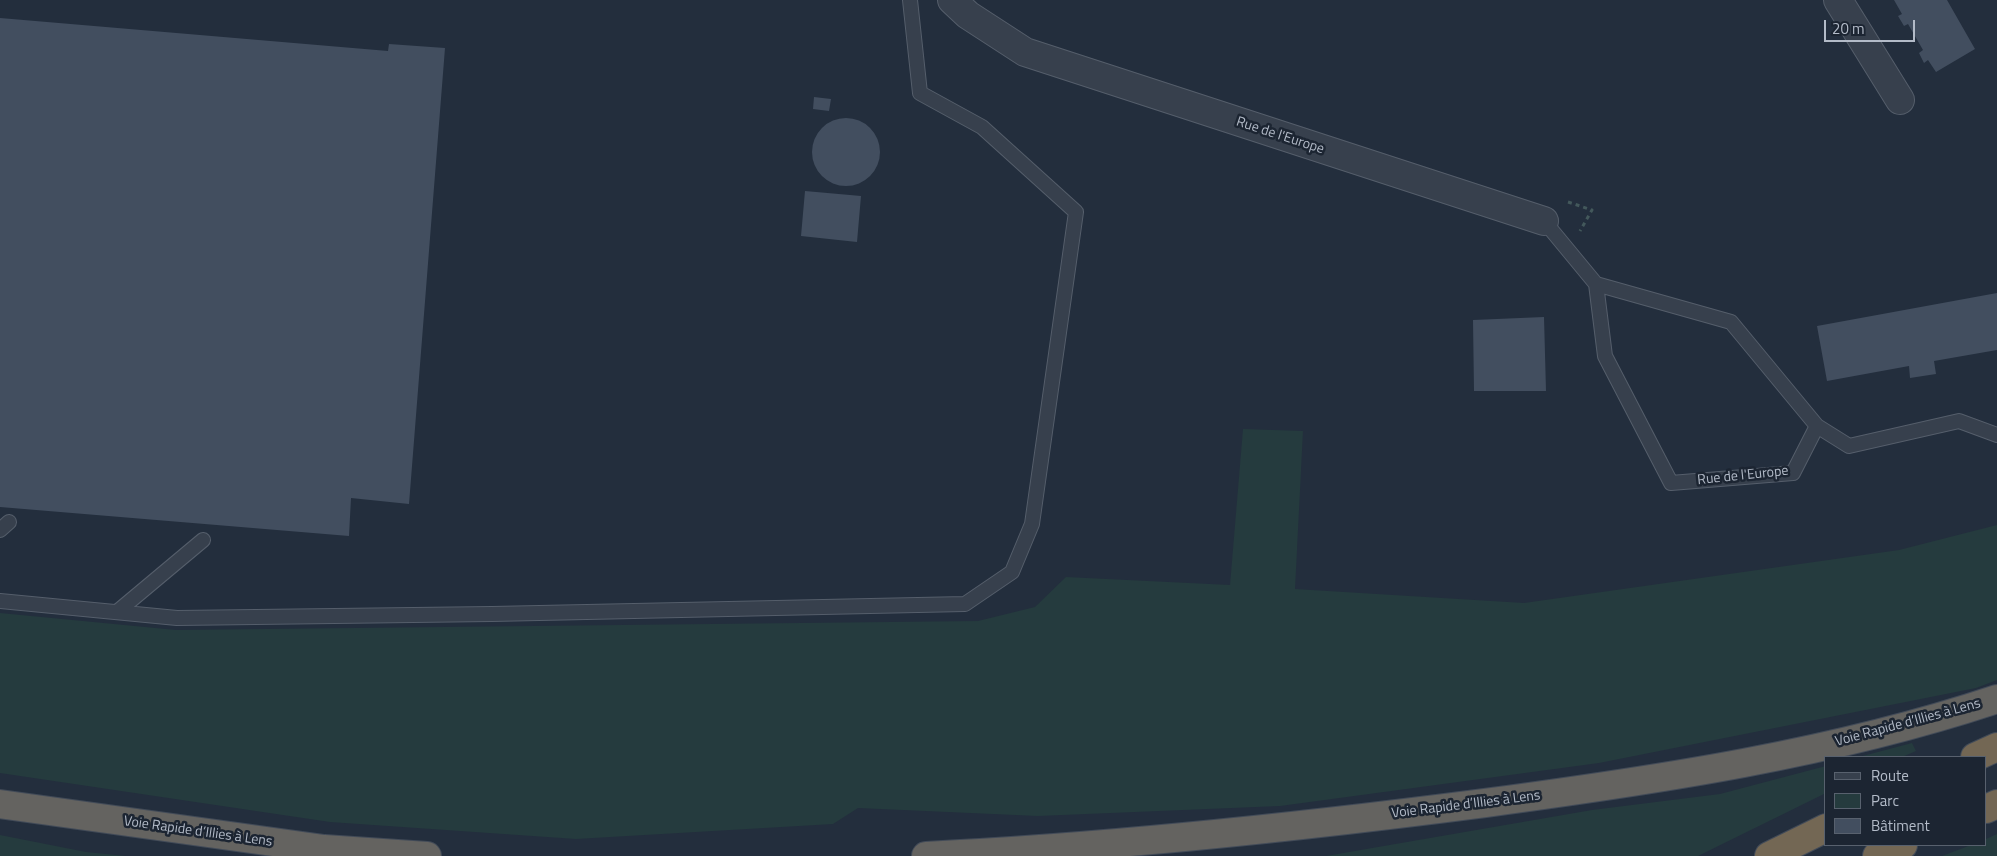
<!DOCTYPE html>
<html>
<head>
<meta charset="utf-8">
<style>
	body { margin:0 }
	#map { position:relative; width:1997px; height:856px; overflow:hidden; background:#232e3d; font-family:"Titillium Web",sans-serif }
	canvas { display:block }
	.legend { position:absolute; left:1824px; top:756px; width:162px; height:90px; box-sizing:border-box; background:#1c2532; border:1px solid #58616e; margin:0; padding:6px 9px; list-style:none; font-size:15px; color:#b3bbc8 }
	.legend li { display:flex; align-items:center; gap:10px; height:25px }
	.legend b { width:25px; border:1px solid #58616e }
	.scale { position:absolute; left:1824px; top:20px; width:91px; height:22px; box-sizing:border-box; border:2px solid #b3bbc8; border-top:0; padding-left:6px; font-size:15px; line-height:18px; white-space:nowrap; color:#b3bbc8; -webkit-text-stroke:4px #1c2532; paint-order:stroke }
</style>
</head>
<body>
<div id="map">
<canvas width="1997" height="856"></canvas>
<ul class="legend">
<li><b style="height:6px;background:#37404d"></b>Route</li>
<li><b style="height:14px;background:#253b3e"></b>Parc</li>
<li><b style="height:14px;background:#424e5f"></b>Bâtiment</li>
</ul>
<div class="scale">20 m</div>
</div>
<script>
const c = document.querySelector('canvas').getContext('2d');
c.lineJoin = 'round';
function fillPath(path, color) { c.fillStyle = color; c.fill(path, 'evenodd'); }
function strokePath(path, color, width, dash) { c.strokeStyle = color; c.lineWidth = width; c.lineCap = dash ? 'butt' : 'round'; c.setLineDash(dash || []); c.stroke(path); }
function label(font, color, halo, rows, align = 'center') {
  c.font = font + ' "Titillium Web",sans-serif'; c.lineWidth = 5; c.setLineDash([]); c.textBaseline = 'middle'; c.strokeStyle = halo; c.fillStyle = color; for (const [text, x, y, turn = 0] of rows) {
    c.save(); c.translate(x, y); c.rotate((+turn || 0) * Math.PI / 180); c.textAlign = isNaN(turn) ? turn : align; if (halo) c.strokeText(text, 0, 0); c.fillText(text, 0, 0); c.restore();
  }
}
fillPath(new Path2D(`
	M 1243,429 L 1303,431 L 1295,589 L 1524,603 L 1899,550 L 1997,525 L 1997,680 L 1976,688 L 1599,763 L 1280,806 L 1038,816 L 858,808 L 833,824 L 576,839 L 330,822 L 0,773 L 0,613 L 176,630 L 978,621 L 1035,607 L 1066,577 L 1230,585 Z
	M 1912,743 L 1916,751 L 1902,757 L 1859,757 Z
	M 1826,766 L 1826,793 L 1698,856 L 1326,856 L 1592,810 L 1720,794 Z
	M 1997,834 L 1997,856 L 1942,856 L 1971,845 L 1986,845 L 1986,839 Z
	M 0,835 L 86,852 L 126,856 L 0,856 Z`), '#253b3e');
fillPath(new Path2D(`
	M 1894,0 L 1947,0 L 1975,49 L 1936,72 L 1928,60 L 1924,63 L 1919,53 L 1923,50 L 1908,24 L 1904,26 L 1898,16 L 1902,14 Z
	M 0,18 L 388,51 L 389,44 L 445,48 L 409,504 L 351,498 L 349,536 L 0,507 Z
	M 814,97 L 831,99 L 829,111 L 813,109 Z
	M812 152a34 34 0 1 1 68 0a34 34 0 1 1-68 0Z
	M 805,191 L 861,196 L 857,242 L 801,236 Z
	M 1997,293 L 1997,350 L 1934,361 L 1936,374 L 1910,378 L 1909,366 L 1827,381 L 1817,326 Z
	M 1544,317 L 1546,391 L 1474,391 L 1473,320 Z`), '#424e5f');
const service = new Path2D(`
	M 1544,221 L 1596,284 L 1605,356 L 1671,483 L 1793,473 L 1817,426 L 1731,322 L 1596,284
	M 1817,426 L 1849,446 L 1959,421 L 1997,435
	M 0,530 L 9,522
	M 0,601 L 177,618 L 492,614 L 965,604 L 1012,572 L 1032,524 L 1076,212 L 982,127 L 920,93 L 910,0
	M 117,612 L 203,540`);
const minor = new Path2D(`
	M 952,0 L 968,15 L 1025,52 L 1544,221
	M 1838,0 L 1900,100`);
const trunk = new Path2D(`
	M 0,804 L 324,849 L 427,856
	M 926,856 C 1113,847 1299,827 1485,803 C 1657,780 1832,754 1997,699`);
const motorway = new Path2D(`
	M 1975,757 L 1997,747
	M 1986,809 L 1997,804
	M 1769,856 L 1826,828
	M 1877,856 L 1903,845`);
strokePath(service, '#555e6b', 16);
strokePath(minor, '#555e6b', 30);
strokePath(trunk, '#424b58', 30);
strokePath(motorway, '#424b58', 30);
strokePath(new Path2D(`
	M 1568,202 L 1592,210 L 1580,231`), '#43585b', 3, [4, 4]);
strokePath(service, '#37404d', 14);
strokePath(minor, '#37404d', 28);
strokePath(trunk, '#646360', 28);
strokePath(motorway, '#736754', 28);
label('14px', '#b3bbc8', '#1c2532', [
	["Rue de l'Europe",1280,136,18],
	["Rue de l'Europe",1743,476,-6],
	["Voie Rapide d’Illies à Lens",1908,723,-15],
	["Voie Rapide d’Illies à Lens",1466,805,-7],
	["Voie Rapide d’Illies à Lens",198,832,8]
]);
</script>
</body>
</html>
